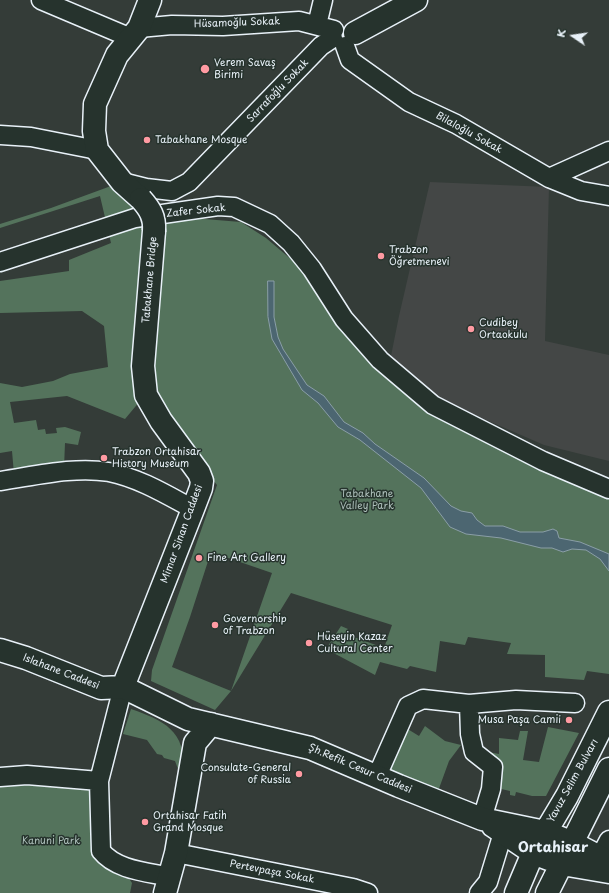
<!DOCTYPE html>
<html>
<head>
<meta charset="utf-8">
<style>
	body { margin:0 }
	#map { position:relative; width:609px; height:893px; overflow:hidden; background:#343c38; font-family:"Playpen Sans",sans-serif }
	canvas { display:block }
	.north { position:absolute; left:553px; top:16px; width:40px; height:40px; -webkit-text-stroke:3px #26332d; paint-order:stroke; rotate:283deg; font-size:11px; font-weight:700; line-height:16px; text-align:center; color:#e8f1f8 }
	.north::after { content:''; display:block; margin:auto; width:14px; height:18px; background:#e8f1f8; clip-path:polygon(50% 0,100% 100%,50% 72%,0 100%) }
</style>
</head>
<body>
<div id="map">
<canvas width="609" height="893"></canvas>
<div class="north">K</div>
</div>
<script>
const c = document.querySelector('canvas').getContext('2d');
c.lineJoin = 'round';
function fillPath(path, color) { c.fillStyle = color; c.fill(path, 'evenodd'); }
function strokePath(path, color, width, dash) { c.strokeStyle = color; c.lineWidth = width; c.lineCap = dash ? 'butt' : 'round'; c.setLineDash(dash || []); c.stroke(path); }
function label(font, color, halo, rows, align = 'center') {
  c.font = font + ' "Playpen Sans",sans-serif'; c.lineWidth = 3; c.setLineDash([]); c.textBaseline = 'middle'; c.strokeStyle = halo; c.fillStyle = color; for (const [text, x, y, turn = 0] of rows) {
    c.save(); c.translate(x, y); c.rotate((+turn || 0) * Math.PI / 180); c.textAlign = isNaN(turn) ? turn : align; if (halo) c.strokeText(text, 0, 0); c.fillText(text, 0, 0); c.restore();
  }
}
fillPath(new Path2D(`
	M 430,182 L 549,187 L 545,341 L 609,355 L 609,461 L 544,445 L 438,399 L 390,361 L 399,316 Z`), '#444746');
fillPath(new Path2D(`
	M 111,186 L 153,227 L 180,202 L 168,216 L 241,222 L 266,238 L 299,266 L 430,409 L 609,491 L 609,674 L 587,671 L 584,680 L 545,677 L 545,655 L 507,654 L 511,643 L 468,637 L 465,645 L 440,641 L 436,672 L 410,666 L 407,669 L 380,662 L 375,675 L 326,649 L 341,626 L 348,629 L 346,634 L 384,648 L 392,625 L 291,593 L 231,691 L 215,710 L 151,681 L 152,670 L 217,485 L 145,395 L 125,419 L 67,396 L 10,402 L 14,423 L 36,420 L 38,430 L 45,429 L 46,434 L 57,433 L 56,428 L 65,427 L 81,432 L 78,445 L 65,443 L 64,468 L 14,474 L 12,451 L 0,453 L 0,383 L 22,387 L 53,381 L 70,374 L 108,367 L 104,326 L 82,311 L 0,313 L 0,281 L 69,271 L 69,260 L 111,243 L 100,196 L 0,228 L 0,224 L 51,208 ZM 211,552 L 272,573 L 231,691 L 172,667 L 190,617 Z
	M 131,709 C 163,720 187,731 183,771 L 178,769 L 175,761 L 164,758 L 162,755 L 157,754 L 147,740 L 123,734 Z
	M 425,726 L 445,741 L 461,745 L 449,761 L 437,794 L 387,774 L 406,728 L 419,736 Z
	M 548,727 L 579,733 L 546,796 L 532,796 L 516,792 L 515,796 L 510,795 L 510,791 L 497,788 L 483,751 L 499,754 L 499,738 L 518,740 L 520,731 L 528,731 L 523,760 L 539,762 Z
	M 0,777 L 99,781 L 101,851 L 120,865 L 132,883 L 130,893 L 0,893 Z`), '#54735c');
const water = new Path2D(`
	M 268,281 L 274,281 L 274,317 L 278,337 L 283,349 L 307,385 L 324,396 L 344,422 L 363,433 L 375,444 L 424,478 L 451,506 L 461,511 L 472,513 L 477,520 L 485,526 L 503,526 L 520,532 L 543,532 L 553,529 L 557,531 L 559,538 L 580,542 L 609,554 L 609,571 L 600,559 L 586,550 L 572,549 L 563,552 L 552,548 L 541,548 L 501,538 L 466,534 L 450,527 L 421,488 L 360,440 L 338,427 L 318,403 L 302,390 L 272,339 L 268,317 Z`);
fillPath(water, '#4c6671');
strokePath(water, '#8a9ea7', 1);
const street = new Path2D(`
	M 41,0 L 131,38
	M 317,25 L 323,0
	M 139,28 L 172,25 L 223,26 L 299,21 L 334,30
	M 345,46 L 350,60 L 409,102 L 456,124 L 549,178 L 581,191 L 609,196
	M 0,135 L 31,137 L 97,150
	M 549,178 L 609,151
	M 122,182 L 146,188 L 172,191 L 189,182 L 321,46 L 333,38
	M 0,262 L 135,218 L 218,206 L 234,207 L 270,224 L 291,243 L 312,269 L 344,319 L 380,360 L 433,405 L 543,461 L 609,489
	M 0,481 C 35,476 74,466 109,472 C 139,478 167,495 193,509
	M 123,687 L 99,781 L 101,851 C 116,870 147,872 170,877
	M 469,704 L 470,734 L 474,752 L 493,767 L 491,789 L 482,819
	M 377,776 L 408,706 L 423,699 L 469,704 L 516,700 L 575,703
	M 0,777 L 27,775 L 99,781
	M 176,853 L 353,888 L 368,893
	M 600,857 L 609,840
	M 479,893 L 488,882 L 503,833`);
const secondary = new Path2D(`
	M 355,33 L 416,0
	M 141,199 L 122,182 L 97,150 L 94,131 L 95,104 L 117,55 L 139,28 L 150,0
	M 0,650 L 26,658 L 101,688 L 123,687 L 188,719 L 310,748 L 399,786 L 482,819 L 545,832 L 571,842 L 609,862
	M 123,687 L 193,509 L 201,488 L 202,481 L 199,473 L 161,421 L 146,395 L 143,366 L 154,231
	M 493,826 L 533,853 L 562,864 L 609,872
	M 165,893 L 176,853 L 195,743 L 211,724
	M 516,893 L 533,853 L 567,796 L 609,712
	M 547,893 L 609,769`);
strokePath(street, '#e8f1f8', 21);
strokePath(secondary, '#e8f1f8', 25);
strokePath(street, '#26332d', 18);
strokePath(secondary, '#26332d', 22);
const secondaryBridge = new Path2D(`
	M 141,199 C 150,209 155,217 154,231`);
strokePath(secondaryBridge, '#e8f1f8', 25, []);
strokePath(secondaryBridge, '#26332d', 22);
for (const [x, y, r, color] of [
	[205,69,5,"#ff9aa2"],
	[147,140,4,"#ff9aa2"],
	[381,256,4,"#ff9aa2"],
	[471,329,4,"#ff9aa2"],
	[104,458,4,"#ff9aa2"],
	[199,558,4,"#ff9aa2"],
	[215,625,4,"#ff9aa2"],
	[309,643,4,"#ff9aa2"],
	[569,720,4,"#ff9aa2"],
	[299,774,4,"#ff9aa2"],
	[145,822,4,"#ff9aa2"]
]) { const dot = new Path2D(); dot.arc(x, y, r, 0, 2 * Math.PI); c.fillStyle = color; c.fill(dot); strokePath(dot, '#26332d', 1.5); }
label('10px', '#e8f1f8', '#26332d', [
	["Hüsamoğlu Sokak",237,23,-2],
	["Sarrafoğlu Sokak",278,91,-46],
	["Bilaloğlu Sokak",469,133,29],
	["Zafer Sokak",196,211,-6],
	["Tabakhane Bridge",150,280,-85],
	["Mimar Sinan Caddesi",182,534,-70],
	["Islahane Caddesi",61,672,21],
	["Şh.Refik Cesur Caddesi",360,769,23],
	["Yavuz Selim Bulvarı",573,781,-61],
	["Pertevpaşa Sokak",272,872,11]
]);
label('10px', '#e8f1f8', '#26332d', [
	["Verem Savaş",214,63],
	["Birimi",214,75],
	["Tabakhane Mosque",155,140],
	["Trabzon",389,250],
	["Öğretmenevi",389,262],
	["Cudibey",479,323],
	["Ortaokulu",479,335],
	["Trabzon Ortahisar",112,452],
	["History Museum",112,464],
	["Fine Art Gallery",207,558],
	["Governorship",223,619],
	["of Trabzon",223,631],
	["Hüseyin Kazaz",317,637],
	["Cultural Center",317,649],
	["Musa Paşa Camii",561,720,"right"],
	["Consulate-General",291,768,"right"],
	["of Russia",291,780,"right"],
	["Ortahisar Fatih",153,816],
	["Grand Mosque",153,828]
], 'left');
label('10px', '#adbfba', '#26332d', [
	["Tabakhane",367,494],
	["Valley Park",367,506],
	["Kanuni Park",51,841]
]);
label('bold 14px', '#e8f1f8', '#26332d', [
	["Ortahisar",553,848]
]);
</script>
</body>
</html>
